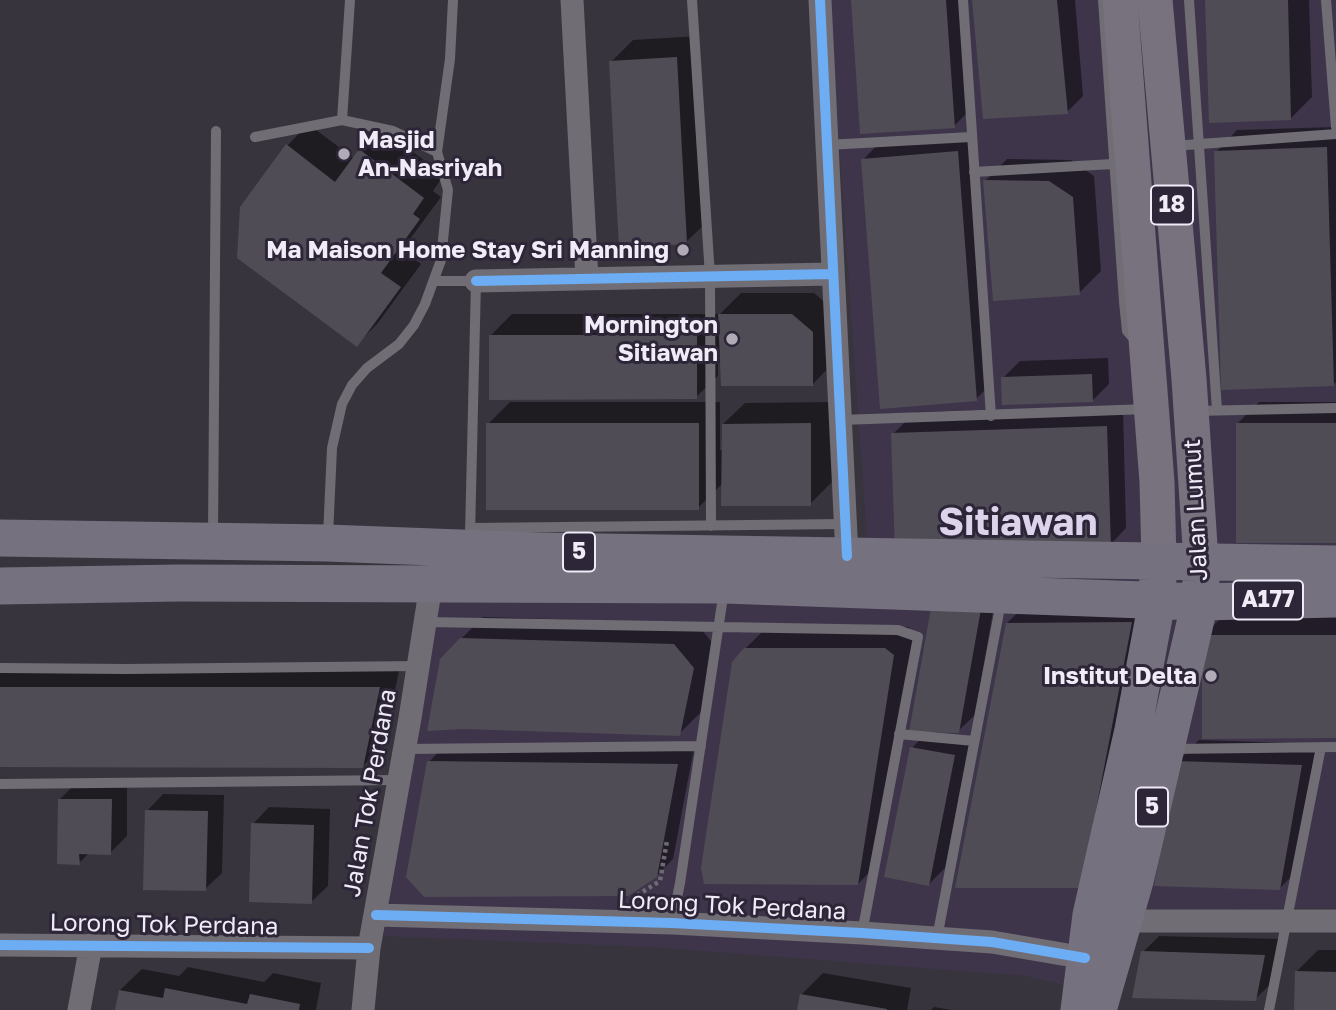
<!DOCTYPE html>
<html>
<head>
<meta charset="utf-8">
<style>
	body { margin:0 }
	canvas { display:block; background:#38343e }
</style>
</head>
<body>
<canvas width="1336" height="1010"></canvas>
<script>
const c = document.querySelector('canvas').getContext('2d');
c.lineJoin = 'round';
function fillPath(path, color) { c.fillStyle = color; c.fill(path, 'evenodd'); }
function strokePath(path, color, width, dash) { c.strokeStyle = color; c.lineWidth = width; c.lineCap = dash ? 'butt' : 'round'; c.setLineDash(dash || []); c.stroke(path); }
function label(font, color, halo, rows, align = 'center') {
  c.font = font + ' "Golos Text",sans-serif'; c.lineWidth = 6; c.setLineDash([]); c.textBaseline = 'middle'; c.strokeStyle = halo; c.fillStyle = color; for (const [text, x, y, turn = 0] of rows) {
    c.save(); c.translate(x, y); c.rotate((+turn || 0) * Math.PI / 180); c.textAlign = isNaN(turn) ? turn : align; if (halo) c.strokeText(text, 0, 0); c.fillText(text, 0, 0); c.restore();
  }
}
fillPath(new Path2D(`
	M 829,0 L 1336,0 L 1336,908 L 1142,910 L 1120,999 L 1028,976 L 653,947 L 384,936 L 442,569 L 867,537 Z`), '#3e354b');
fillPath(new Path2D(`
	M 852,0 L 963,0 L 971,109 L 954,126 Z
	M 974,0 L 1075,0 L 1083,96 L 1067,112 Z
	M 1207,0 L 1309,0 L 1312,97 L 1291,118 Z
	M 698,36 L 708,221 L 686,242 L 611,62 L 633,40 Z
	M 308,124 L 355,159 L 382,129 L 444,175 L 433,191 L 441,197 L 402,250 L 421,264 L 378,323 L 356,345 L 287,146 Z
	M 1336,127 L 1336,382 L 1334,384 L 1216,152 L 1237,130 Z
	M 974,136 L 992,383 L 976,399 L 863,160 L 879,143 Z
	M 1007,159 L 1071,160 L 1094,176 L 1101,271 L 1079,293 L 985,181 Z
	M 741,293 L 814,293 L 834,310 L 834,362 L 813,384 L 718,354 L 718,376 L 696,397 L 490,336 L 512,314 L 720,314 Z
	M 1108,358 L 1109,384 L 1093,400 L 1003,378 L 1020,361 Z
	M 510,402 L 720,402 L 720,450 L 723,450 L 723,424 L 745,403 L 832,402 L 832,482 L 810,504 L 723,483 L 698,508 L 488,424 Z
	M 1259,402 L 1336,402 L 1336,541 L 1237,424 Z
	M 981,410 L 1123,410 L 1126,528 L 1110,545 L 893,434 L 915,412 Z
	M 996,594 L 975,715 L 958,731 L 934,733 L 970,739 L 945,868 L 929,884 L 912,748 L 929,730 L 932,609 Z
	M 1152,601 L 1102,864 L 1007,623 L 1029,602 Z
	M 1225,614 L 1336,614 L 1336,737 L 1203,636 Z
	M 483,617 L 696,623 L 715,646 L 701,712 L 679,734 L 461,639 Z
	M 767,627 L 908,627 L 915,633 L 879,862 L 858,884 L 745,649 Z
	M 0,666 L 400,666 L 384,744 L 363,766 L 0,765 Z
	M 1199,740 L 1323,744 L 1301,867 L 1279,889 L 1177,762 Z
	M 445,745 L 694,748 L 673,859 L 656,876 L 429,762 Z
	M 76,783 L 127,784 L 127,836 L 110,853 L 89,853 L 79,863 L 59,800 Z
	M 163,794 L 224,795 L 222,873 L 205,889 L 147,811 Z
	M 269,807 L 330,809 L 328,886 L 311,902 L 253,824 Z
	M 1159,936 L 1281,939 L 1272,983 L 1255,999 L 1143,952 Z
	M 1318,950 L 1336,950 L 1336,1010 L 1296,1010 L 1297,971 Z
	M 188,967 L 264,982 L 273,973 L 321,983 L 316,1010 L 116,1010 L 120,990 L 142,969 L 179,976 Z
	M 823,973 L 911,988 L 907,1010 L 799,1010 L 801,995 Z
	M 934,1007 L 952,1010 L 931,1010 Z`), '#0007');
fillPath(new Path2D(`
	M 851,0 L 946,0 L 955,128 L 860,134 Z
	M 972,0 L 1057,0 L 1068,114 L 983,119 Z
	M 1205,0 L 1288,0 L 1291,120 L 1209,123 Z
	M 677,57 L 687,244 L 619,248 L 609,61 Z
	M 286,144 L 335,182 L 359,149 L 424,198 L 413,214 L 420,219 L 381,273 L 401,287 L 357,347 L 237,258 L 240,207 Z
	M 1327,147 L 1334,386 L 1221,390 L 1214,151 Z
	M 958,151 L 977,401 L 880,409 L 861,159 Z
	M 983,180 L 1049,181 L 1073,197 L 1080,295 L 993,301 Z
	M 718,314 L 792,314 L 813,332 L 813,386 L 721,386 Z
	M 489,335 L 697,335 L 697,399 L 489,400 Z
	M 1092,374 L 1093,402 L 1002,405 L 1001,377 Z
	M 486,423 L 699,423 L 699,510 L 486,510 Z
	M 811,423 L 811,506 L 721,506 L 722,424 Z
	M 1236,423 L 1336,423 L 1336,543 L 1236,543 Z
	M 1107,426 L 1111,547 L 895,554 L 891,433 Z
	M 931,608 L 981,609 L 959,733 L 909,732 Z
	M 1132,622 L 1081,888 L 955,888 L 1006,623 Z
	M 1202,635 L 1336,635 L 1336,738 L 1202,739 Z
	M 460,638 L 674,644 L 694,668 L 680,736 L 464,729 L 427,731 L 440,659 Z
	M 744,648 L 885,648 L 894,655 L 858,885 L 704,884 L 701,868 L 732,662 Z
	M 0,687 L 380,687 L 363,768 L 0,767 Z
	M 910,747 L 955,755 L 929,886 L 884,877 Z
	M 427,761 L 678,764 L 657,877 L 628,896 L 424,897 L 406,877 Z
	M 1176,761 L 1302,765 L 1280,890 L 1154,886 Z
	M 58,799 L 112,799 L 111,855 L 79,854 L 80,865 L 57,864 Z
	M 145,810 L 208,811 L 206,891 L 143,890 Z
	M 251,823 L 314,825 L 312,904 L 249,902 Z
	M 1141,951 L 1265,955 L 1256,1001 L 1132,998 Z
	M 1295,971 L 1336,972 L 1336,1010 L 1294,1010 Z
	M 165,988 L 247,1004 L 250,994 L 300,1004 L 299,1010 L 115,1010 L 119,990 L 163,998 Z
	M 800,994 L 887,1009 L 887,1010 L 797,1010 Z`), '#504c56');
strokePath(new Path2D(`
	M 631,899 L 660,881 L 667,841`), '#6e6b73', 4.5, [3.5, 3.5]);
strokePath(new Path2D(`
	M 692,0 L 710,276 L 711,526
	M 963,0 L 991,416
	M 1103,0 L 1124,302 L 1127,331 L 1134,339 L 1139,338
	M 1189,0 L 1217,410
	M 1326,0 L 1336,127
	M 342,120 L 350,0
	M 255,137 L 342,120 L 393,131 L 437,152
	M 827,145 L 971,137
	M 1173,146 L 1336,134
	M 974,172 L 1113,164
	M 434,281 L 476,281 L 470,535
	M 1194,411 L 1336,408
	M 841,420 L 1148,409
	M 470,528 L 845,524
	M 213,536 L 216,131
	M 328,536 L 332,448 L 342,404 L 352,385 L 367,368 L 399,344 L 414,325 L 425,304 L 441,260 L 448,190 L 437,152 L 450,59 L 453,0
	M 425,622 L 898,630 L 918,637 L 862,933
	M 0,668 L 127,669 L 419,666
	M 899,734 L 974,741
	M 405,749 L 701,746
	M 1172,749 L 1336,747
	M 0,784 L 399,780
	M 672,923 L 680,883 L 724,590
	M 937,938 L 1001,602
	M 1269,1010 L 1321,747`), '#706d74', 10);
strokePath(new Path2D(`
	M 572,0 L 587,279
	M 820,0 L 847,556
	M 476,281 L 833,274
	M 376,915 L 672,923 L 862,933 L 992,942 L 1085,958
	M 1124,921 L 1336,921
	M 0,945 L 369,948
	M 79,1010 L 91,945
	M 363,1010 L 369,948 L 410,718 L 431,585`), '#706d74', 23);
strokePath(new Path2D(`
	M 1120,0 L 1157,482 L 1159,561
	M 1155,0 L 1189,379 L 1201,561`), '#77727e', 35);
strokePath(new Path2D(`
	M 0,538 L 327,543 L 539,551 L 1336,564
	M 0,586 L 178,583 L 725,585 L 1200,602 L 1336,599
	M 1079,1010 L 1091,915 L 1133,730 L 1157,601 L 1158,578
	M 1098,1010 L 1135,881 L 1200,602 L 1201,579`), '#76717e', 37);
strokePath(new Path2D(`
	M 820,0 L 847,556
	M 476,281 L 833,274
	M 376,915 L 672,923 L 862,933 L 992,942 L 1085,958
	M 0,945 L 369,948`), '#6dadf4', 10);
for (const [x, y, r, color] of [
	[344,154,7,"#b0abb6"],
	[683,250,7,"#b0abb6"],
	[732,339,7,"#b0abb6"],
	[1211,676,7,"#b0abb6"]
]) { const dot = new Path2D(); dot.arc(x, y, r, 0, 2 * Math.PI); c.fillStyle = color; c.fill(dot); strokePath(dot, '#2d2638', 2.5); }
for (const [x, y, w] of [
	[1172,205,42],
	[579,552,32],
	[1268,600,70],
	[1152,807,32]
]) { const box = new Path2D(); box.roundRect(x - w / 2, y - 19.5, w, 39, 5); c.fillStyle = '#2d2638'; c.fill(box); strokePath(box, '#f0ebf7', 2); }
label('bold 23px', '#f0ebf7', null, [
	["18",1172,205],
	["5",579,552],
	["A177",1268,600],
	["5",1152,807]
]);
label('bold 24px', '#f0ebf7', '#2d2638', [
	["Masjid",358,140,"left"],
	["An-Nasriyah",358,168,"left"],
	["Ma Maison Home Stay Sri Manning",669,250],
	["Mornington",718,325],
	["Sitiawan",718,353],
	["Institut Delta",1197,676]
], 'right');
label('24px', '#f0ebf7', '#2d2638', [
	["Jalan Lumut",1196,510,-93],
	["Jalan Tok Perdana",370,793,-80],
	["Lorong Tok Perdana",732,906,3],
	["Lorong Tok Perdana",164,925,1]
]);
label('bold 38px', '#ddd4ec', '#2d2638', [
	["Sitiawan",1018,523]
]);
</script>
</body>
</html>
